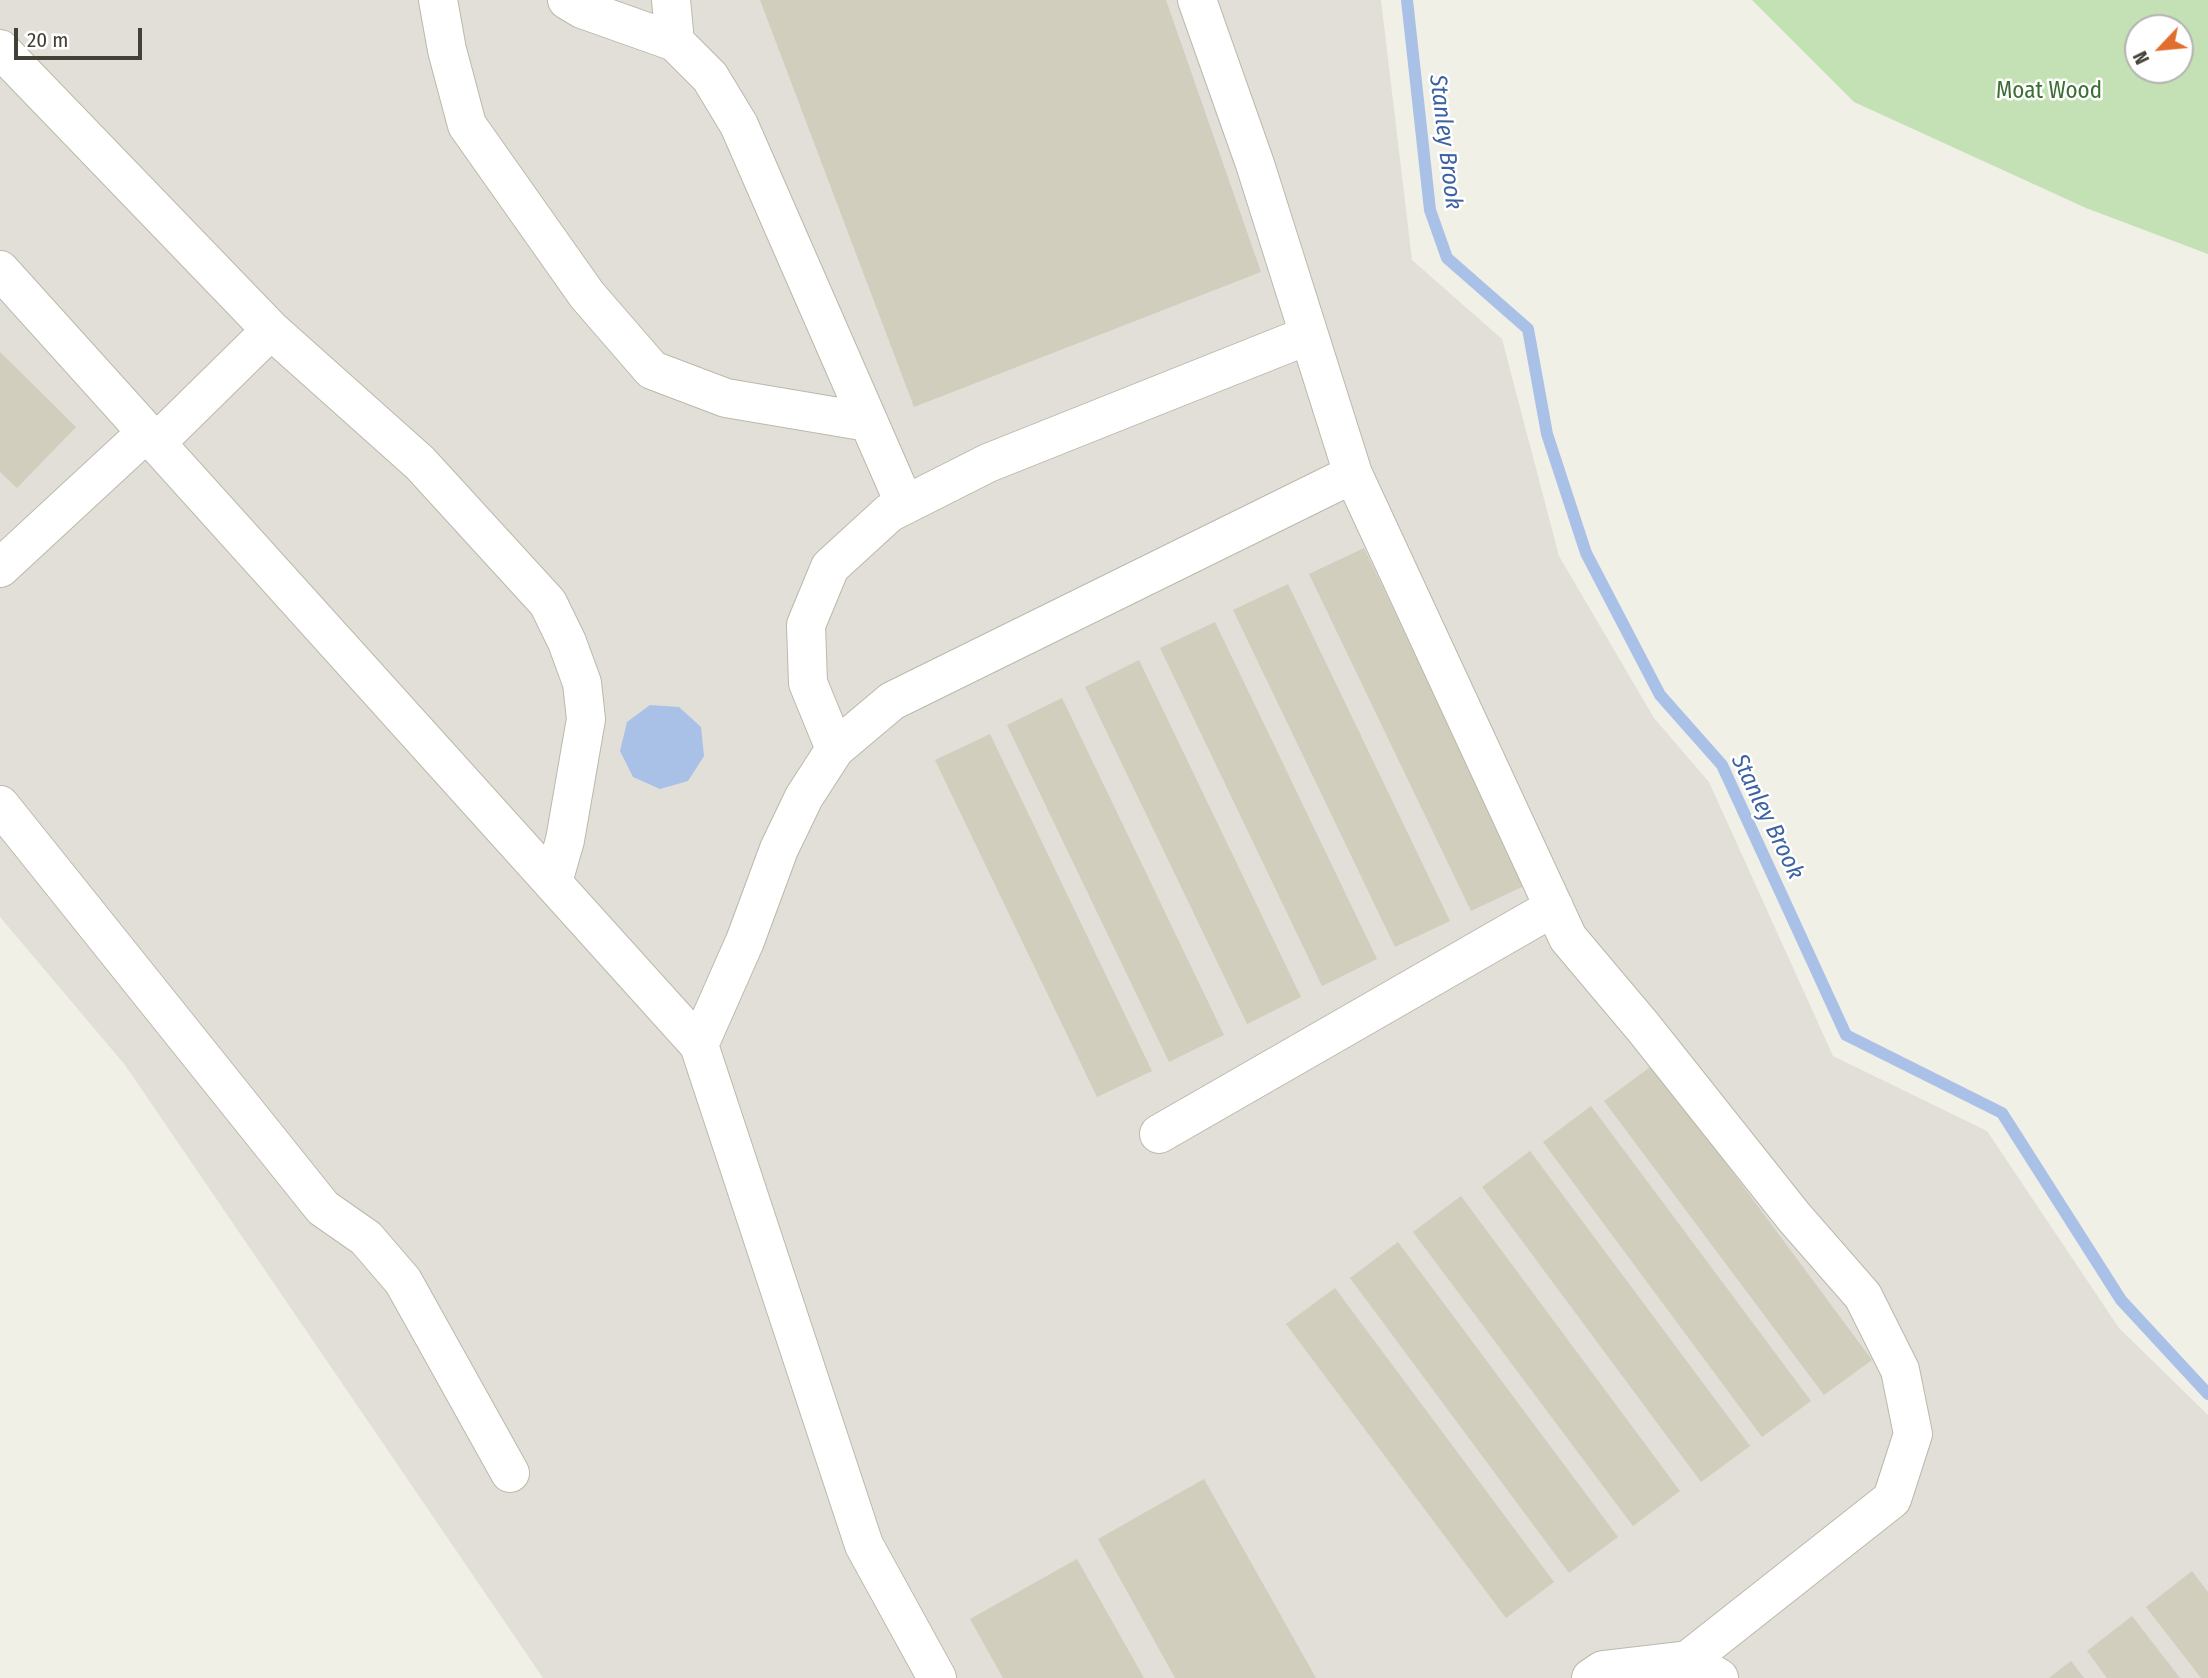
<!DOCTYPE html>
<html>
<head>
<meta charset="utf-8">
<style>
	body { margin:0 }
	#map { position:relative; width:2208px; height:1678px; overflow:hidden; background:#f1f0e7; font-family:"Fira Sans Condensed",sans-serif }
	canvas { display:block }
	.north { position:absolute; left:2124px; top:14px; width:70px; height:70px; box-sizing:border-box; background:#fff; border:2px solid #b4b3af; border-radius:50%; rotate:244deg; font-size:19px; font-weight:700; line-height:28px; text-align:center; color:#434137 }
	.north::after { content:''; display:block; margin:auto; width:24px; height:32px; background:#e06f2f; clip-path:polygon(50% 0,100% 100%,50% 72%,0 100%) }
	.scale { position:absolute; left:14px; top:28px; width:128px; height:32px; box-sizing:border-box; border:4px solid #434137; border-top:0; padding-left:9px; font-size:21px; line-height:24px; white-space:nowrap; color:#434137; -webkit-text-stroke:5px #fff; paint-order:stroke }
</style>
</head>
<body>
<div id="map">
<canvas width="2208" height="1678"></canvas>
<div class="north">N</div>
<div class="scale">20 m</div>
</div>
<script>
const c = document.querySelector('canvas').getContext('2d');
c.lineJoin = 'round';
function fillPath(path, color) { c.fillStyle = color; c.fill(path, 'evenodd'); }
function strokePath(path, color, width, dash) { c.strokeStyle = color; c.lineWidth = width; c.lineCap = dash ? 'butt' : 'round'; c.setLineDash(dash || []); c.stroke(path); }
function label(font, color, halo, rows, align = 'center') {
  c.font = font + ' "Fira Sans Condensed",sans-serif'; c.lineWidth = 5; c.setLineDash([]); c.textBaseline = 'middle'; c.strokeStyle = halo; c.fillStyle = color; for (const [text, x, y, turn = 0] of rows) {
    c.save(); c.translate(x, y); c.rotate((+turn || 0) * Math.PI / 180); c.textAlign = isNaN(turn) ? turn : align; if (halo) c.strokeText(text, 0, 0); c.fillText(text, 0, 0); c.restore();
  }
}
fillPath(new Path2D(`
	M 0,0 L 1381,0 L 1412,260 L 1502,339 L 1559,556 L 1654,718 L 1709,782 L 1833,1056 L 1987,1131 L 2119,1328 L 2208,1415 L 2208,1678 L 543,1678 L 125,1065 L 0,917 Z`), '#e1dfd8');
fillPath(new Path2D(`
	M 1752,0 L 2208,0 L 2208,254 L 2086,208 L 1854,102 ZM 2138,28 L 2180,28 L 2180,70 L 2138,70 Z`), '#c3e1b4');
fillPath(new Path2D(`
	M 650,705 L 679,707 L 701,727 L 704,756 L 688,781 L 660,789 L 633,777 L 620,751 L 627,722 Z`), '#aac1e7');
strokePath(new Path2D(`
	M 1407,0 L 1430,210 L 1447,258 L 1528,329 L 1547,434 L 1586,553 L 1660,695 L 1722,765 L 1846,1035 L 2002,1113 L 2121,1300 L 2208,1394`), '#aac1e7', 12);
fillPath(new Path2D(`
	M 760,0 L 1166,0 L 1261,272 L 914,407 Z
	M 0,352 L 76,427 L 17,488 L 0,472 Z
	M 1364,548 L 1526,885 L 1471,911 L 1309,574 Z
	M 1288,584 L 1450,921 L 1395,947 L 1233,610 Z
	M 1215,622 L 1377,959 L 1322,986 L 1160,648 Z
	M 1139,660 L 1301,997 L 1247,1024 L 1085,687 Z
	M 1062,698 L 1224,1035 L 1169,1062 L 1007,725 Z
	M 990,734 L 1152,1071 L 1097,1097 L 935,760 Z
	M 1653,1065 L 1872,1360 L 1824,1395 L 1604,1101 Z
	M 1591,1106 L 1811,1401 L 1762,1437 L 1543,1142 Z
	M 1530,1151 L 1750,1446 L 1701,1482 L 1482,1187 Z
	M 1461,1196 L 1680,1491 L 1633,1526 L 1413,1232 Z
	M 1398,1242 L 1618,1537 L 1569,1573 L 1350,1278 Z
	M 1335,1288 L 1554,1582 L 1506,1618 L 1286,1324 Z
	M 1204,1479 L 1316,1678 L 1175,1678 L 1098,1539 Z
	M 1077,1559 L 1144,1678 L 1003,1678 L 970,1619 Z
	M 2192,1571 L 2208,1592 L 2208,1678 L 2201,1678 L 2146,1607 Z
	M 2132,1616 L 2180,1678 L 2107,1678 L 2087,1651 Z
	M 2071,1661 L 2084,1678 L 2049,1678 Z`), '#d1cebd');
const minor = new Path2D(`
	M 438,0 L 447,50 L 467,125 L 587,295 L 652,370 L 726,398 L 868,422
	M 567,0 L 582,9 L 675,42 L 710,77 L 739,125 L 905,505
	M 671,0 L 675,42
	M 1197,0 L 1255,164 L 1353,474 L 1568,938 L 1643,1027 L 1794,1217 L 1863,1296 L 1900,1370 L 1913,1434 L 1892,1499 L 1688,1660
	M 0,49 L 271,330 L 156,443
	M 0,270 L 699,1045 L 864,1545 L 937,1678
	M 271,330 L 420,463 L 548,603 L 567,642 L 582,683 L 586,719 L 565,840 L 553,882
	M 0,568 L 147,432
	M 835,749 L 808,683 L 806,625 L 830,567 L 889,513 L 988,463 L 1309,335
	M 0,805 L 323,1208 L 366,1238 L 403,1281 L 510,1473
	M 699,1045 L 745,941 L 779,849 L 804,797 L 835,749 L 892,701 L 1353,474
	M 1159,1134 L 1554,907
	M 1591,1678 L 1603,1670 L 1688,1660 L 1719,1678`);
strokePath(minor, '#bbb9aa', 40);
strokePath(minor, '#fff', 38);
label('23px', '#3b6e31', '#fff', [
	["Moat Wood",2049,92]
]);
label('italic 24px', '#3d62a2', '#fff', [
	["Stanley Brook",1445,142,83],
	["Stanley Brook",1767,817,64]
]);
</script>
</body>
</html>
